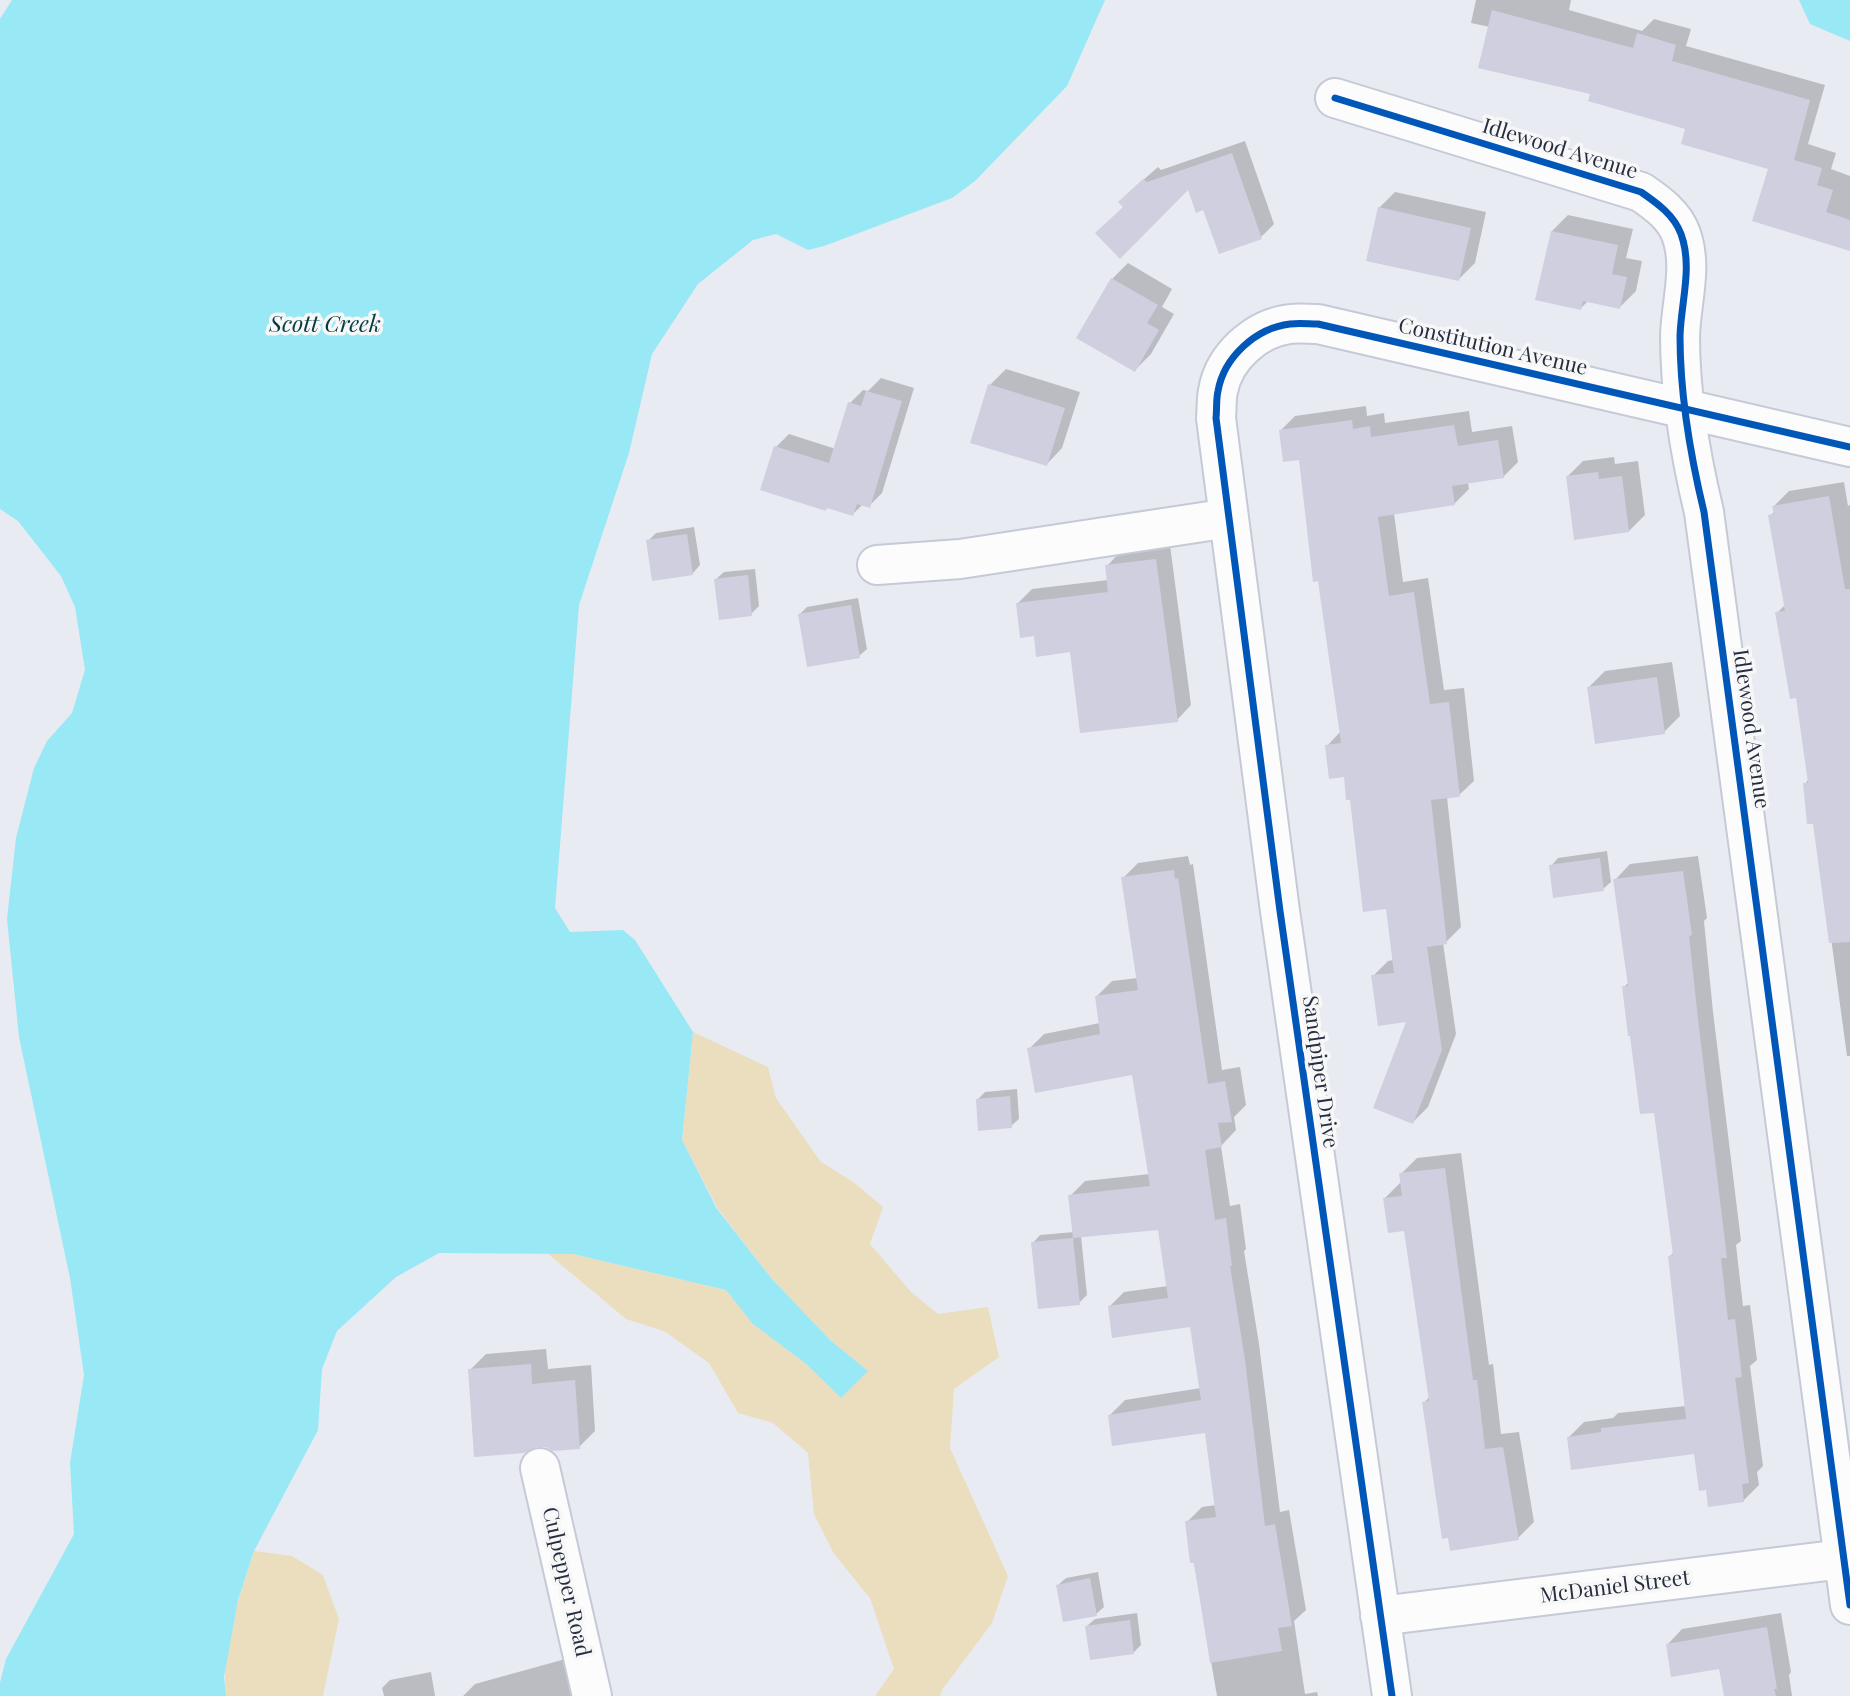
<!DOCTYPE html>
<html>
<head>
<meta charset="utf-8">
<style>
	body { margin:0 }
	canvas { display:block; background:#e8ebf2 }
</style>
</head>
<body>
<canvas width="1850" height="1696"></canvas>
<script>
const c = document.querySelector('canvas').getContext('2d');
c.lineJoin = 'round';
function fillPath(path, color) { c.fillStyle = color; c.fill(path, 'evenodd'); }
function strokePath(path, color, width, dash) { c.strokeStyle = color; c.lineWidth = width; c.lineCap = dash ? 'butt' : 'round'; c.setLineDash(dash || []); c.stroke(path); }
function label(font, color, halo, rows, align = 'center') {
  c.font = font + ' "Playfair Display",serif'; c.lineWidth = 7; c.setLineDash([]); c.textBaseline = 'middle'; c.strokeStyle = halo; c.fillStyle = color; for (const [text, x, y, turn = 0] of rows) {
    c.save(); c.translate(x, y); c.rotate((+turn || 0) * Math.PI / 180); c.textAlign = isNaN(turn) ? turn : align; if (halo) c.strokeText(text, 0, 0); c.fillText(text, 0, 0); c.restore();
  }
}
fillPath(new Path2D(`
	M 693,1032 L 768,1067 L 776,1098 L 820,1161 L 856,1184 L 883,1207 L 870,1244 L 911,1292 L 938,1314 L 988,1307 L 999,1357 L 954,1389 L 950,1448 L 1008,1576 L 992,1623 L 942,1690 L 940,1696 L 875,1696 L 894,1669 L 870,1598 L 834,1554 L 814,1514 L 808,1453 L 773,1423 L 738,1413 L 709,1363 L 664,1331 L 626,1319 L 547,1253 L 573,1254 L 726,1290 L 754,1324 L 805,1363 L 841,1398 L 867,1371 L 830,1340 L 772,1279 L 718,1209 L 682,1140 Z
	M 254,1551 L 292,1556 L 323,1575 L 339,1619 L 323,1696 L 226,1696 C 220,1650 240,1594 254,1551 Z`), '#ebdebf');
fillPath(new Path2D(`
	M 12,0 L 1105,0 L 1067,86 L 975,181 L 952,198 L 824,246 L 808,250 L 776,234 L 753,240 L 698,284 L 652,354 L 629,453 L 579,605 L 555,908 L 570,932 L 623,930 L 635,940 L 693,1032 L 682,1140 L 717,1209 L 772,1279 L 830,1340 L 868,1371 L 841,1398 L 805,1363 L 753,1324 L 726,1290 L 573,1254 L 439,1253 L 396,1277 L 337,1331 L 322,1369 L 318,1430 L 254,1551 L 238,1600 L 224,1677 L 226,1696 L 0,1696 L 0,1683 L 6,1659 L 74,1534 L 70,1463 L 84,1375 L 70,1278 L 19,1037 L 7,919 L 16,838 L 34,768 L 47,741 L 72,713 L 85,670 L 75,607 L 61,576 L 18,521 L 0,509 L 0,19 Z
	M 1799,0 L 1850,0 L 1850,41 L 1810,24 Z`), '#99e8f5');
fillPath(new Path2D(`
	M 1476,0 L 1571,0 L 1569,10 L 1642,31 L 1654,19 L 1691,29 L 1686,46 L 1825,85 L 1808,144 L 1836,153 L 1831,169 L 1850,176 L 1850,232 L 1770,167 L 1687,127 L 1592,93 L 1490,27 L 1471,23 Z
	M 1245,141 L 1274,224 L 1261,237 L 1204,208 L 1189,187 L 1125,206 L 1133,189 L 1158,167 L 1161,170 Z
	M 1395,192 L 1486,212 L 1475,263 L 1459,279 L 1379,208 Z
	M 1568,215 L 1633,229 L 1626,258 L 1642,261 L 1636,291 L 1620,307 L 1589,300 L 1581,308 L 1552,231 Z
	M 1128,263 L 1172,289 L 1162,307 L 1174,314 L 1151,354 L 1135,370 L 1112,279 Z
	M 1006,369 L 1080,392 L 1062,448 L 1047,464 L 990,385 Z
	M 881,378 L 914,388 L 882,493 L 869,506 L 863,504 L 853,514 L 776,447 L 789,434 L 836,449 L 850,403 L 863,390 L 868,391 Z
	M 1366,406 L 1367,416 L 1384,413 L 1385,423 L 1469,411 L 1472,432 L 1512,426 L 1518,462 L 1503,477 L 1468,482 L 1469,489 L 1454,504 L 1394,513 L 1403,582 L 1428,578 L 1444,690 L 1464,688 L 1474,781 L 1459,795 L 1447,797 L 1461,927 L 1446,942 L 1443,943 L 1456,1034 L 1428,1107 L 1413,1122 L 1409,1020 L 1373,976 L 1388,961 L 1394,960 L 1387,907 L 1345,775 L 1327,746 L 1341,731 L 1301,458 L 1280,431 L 1295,416 Z
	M 1614,457 L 1615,464 L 1638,461 L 1645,515 L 1629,531 L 1567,477 L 1583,461 Z
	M 1844,482 L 1848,506 L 1850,505 L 1850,1056 L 1847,1056 L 1818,842 L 1805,784 L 1809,779 L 1797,696 L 1777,613 L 1785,605 L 1770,516 L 1775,511 L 1774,506 L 1789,491 Z
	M 694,527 L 700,565 L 693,573 L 648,541 L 656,533 Z
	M 1170,545 L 1191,705 L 1177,720 L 1072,650 L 1036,634 L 1017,604 L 1032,589 L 1108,580 L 1107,566 L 1121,551 Z
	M 755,569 L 759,606 L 751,614 L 716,579 L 724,572 Z
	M 858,598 L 867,649 L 859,656 L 799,615 L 807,607 Z
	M 1672,662 L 1680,716 L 1664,732 L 1589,687 L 1605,671 Z
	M 1607,851 L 1611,882 L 1603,889 L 1551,866 L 1558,858 Z
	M 1188,856 L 1190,865 L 1193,864 L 1222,1070 L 1240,1067 L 1246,1105 L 1234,1117 L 1236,1130 L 1221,1146 L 1230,1206 L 1240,1204 L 1246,1249 L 1244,1251 L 1259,1344 L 1280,1512 L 1289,1510 L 1306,1610 L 1294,1621 L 1305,1694 L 1317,1692 L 1318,1696 L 1217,1696 L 1187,1522 L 1202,1507 L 1216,1505 L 1206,1431 L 1110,1415 L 1125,1400 L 1201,1388 L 1192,1325 L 1109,1307 L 1124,1292 L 1168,1286 L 1159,1228 L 1081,1236 L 1087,1295 L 1079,1303 L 1033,1243 L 1040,1235 L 1074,1232 L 1070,1196 L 1085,1181 L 1150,1174 L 1134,1073 L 1029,1049 L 1044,1034 L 1100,1023 L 1097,996 L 1112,981 L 1138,978 L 1123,878 L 1138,863 Z
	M 1698,856 L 1707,918 L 1704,921 L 1713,1012 L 1741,1241 L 1736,1245 L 1743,1306 L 1750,1305 L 1757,1360 L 1750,1366 L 1763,1466 L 1757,1472 L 1759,1485 L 1743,1501 L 1708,1488 L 1696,1453 L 1568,1438 L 1584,1422 L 1613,1418 L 1618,1413 L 1686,1406 L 1669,1257 L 1674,1252 L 1655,1111 L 1624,987 L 1629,982 L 1615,880 L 1630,864 Z
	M 1017,1089 L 1019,1119 L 1011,1126 L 977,1100 L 985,1092 Z
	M 1461,1153 L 1489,1365 L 1493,1364 L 1501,1434 L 1519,1432 L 1534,1522 L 1518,1538 L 1424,1403 L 1430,1396 L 1406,1229 L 1385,1198 L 1402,1181 L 1401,1174 L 1417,1158 Z
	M 546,1349 L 548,1369 L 591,1365 L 595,1431 L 579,1447 L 470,1370 L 486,1354 Z
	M 1098,1572 L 1104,1607 L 1096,1614 L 1058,1585 L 1066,1578 Z
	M 1137,1613 L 1141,1645 L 1133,1653 L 1087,1626 L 1095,1619 Z
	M 1781,1613 L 1791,1672 L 1789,1675 L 1792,1696 L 1726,1696 L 1721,1667 L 1668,1644 L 1682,1629 Z
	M 569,1658 L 579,1696 L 463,1696 L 475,1684 Z
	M 431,1672 L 435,1696 L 384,1696 L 382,1688 L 390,1680 Z`), '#0003');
fillPath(new Path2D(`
	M 1492,10 L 1633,48 L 1637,33 L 1676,45 L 1672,61 L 1810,100 L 1794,160 L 1822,168 L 1817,185 L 1833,190 L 1826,212 L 1850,220 L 1850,251 L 1752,221 L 1768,169 L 1681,144 L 1685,129 L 1588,101 L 1590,94 L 1478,68 Z
	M 1232,153 L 1262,239 L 1219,254 L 1203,210 L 1196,213 L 1188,190 L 1120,259 L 1095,233 L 1123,207 L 1118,202 L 1143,179 L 1147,182 Z
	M 1378,207 L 1471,228 L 1459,281 L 1366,261 Z
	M 1551,231 L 1618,245 L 1612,274 L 1627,277 L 1620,309 L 1583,301 L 1581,310 L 1535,300 Z
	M 1111,278 L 1158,305 L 1147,323 L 1159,330 L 1135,372 L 1076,338 Z
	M 988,384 L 1065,408 L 1047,466 L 970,443 Z
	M 866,391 L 902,401 L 870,508 L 857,504 L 853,516 L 827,508 L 826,511 L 760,490 L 774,446 L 829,463 L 848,402 L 861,406 Z
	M 1352,420 L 1353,429 L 1370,426 L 1371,437 L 1454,425 L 1458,446 L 1498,440 L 1504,478 L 1452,486 L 1455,505 L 1378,517 L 1389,596 L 1414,592 L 1430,704 L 1449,702 L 1460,797 L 1431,800 L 1447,944 L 1427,947 L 1442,1050 L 1413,1124 L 1373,1108 L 1406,1022 L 1378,1026 L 1371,975 L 1394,973 L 1386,909 L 1363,912 L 1350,800 L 1346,800 L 1344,777 L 1329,779 L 1325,745 L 1341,743 L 1318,581 L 1313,582 L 1299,460 L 1283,462 L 1279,430 Z
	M 1598,472 L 1599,479 L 1622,476 L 1629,532 L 1574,540 L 1566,476 Z
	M 1829,496 L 1845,589 L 1850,589 L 1850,942 L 1829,943 L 1813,824 L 1807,824 L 1803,783 L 1808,783 L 1796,698 L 1790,699 L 1775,612 L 1785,611 L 1768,515 L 1774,514 L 1772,506 Z
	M 687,534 L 693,575 L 652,581 L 646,540 Z
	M 1156,559 L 1178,722 L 1080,733 L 1070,652 L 1036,657 L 1034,636 L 1020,638 L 1016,603 L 1108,592 L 1105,565 Z
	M 748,575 L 752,616 L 719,620 L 714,579 Z
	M 851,605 L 860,658 L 807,667 L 798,614 Z
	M 1657,677 L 1665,734 L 1595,744 L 1587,687 Z
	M 1600,858 L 1604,891 L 1553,898 L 1549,865 Z
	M 1174,870 L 1175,879 L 1178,878 L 1208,1084 L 1225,1081 L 1232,1122 L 1218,1123 L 1222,1147 L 1205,1150 L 1215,1220 L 1226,1218 L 1232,1266 L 1230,1266 L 1245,1360 L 1265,1526 L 1275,1524 L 1292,1626 L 1278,1628 L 1282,1651 L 1210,1663 L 1194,1563 L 1190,1563 L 1185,1521 L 1216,1517 L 1205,1433 L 1112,1446 L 1108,1415 L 1201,1400 L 1190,1327 L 1112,1338 L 1108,1306 L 1168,1298 L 1158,1230 L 1073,1238 L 1068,1195 L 1150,1186 L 1132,1075 L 1035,1093 L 1027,1048 L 1100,1034 L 1095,996 L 1138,990 L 1121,877 Z
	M 1683,871 L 1692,935 L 1689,936 L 1699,1028 L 1727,1258 L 1721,1258 L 1728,1320 L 1735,1319 L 1742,1377 L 1735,1378 L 1749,1483 L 1742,1484 L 1744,1502 L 1708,1507 L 1706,1490 L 1699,1491 L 1694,1454 L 1571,1470 L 1567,1437 L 1601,1432 L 1601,1428 L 1686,1419 L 1668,1256 L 1673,1255 L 1654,1113 L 1640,1114 L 1630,1036 L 1628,1036 L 1622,986 L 1628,986 L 1613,879 Z
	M 1010,1096 L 1012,1128 L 978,1131 L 976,1099 Z
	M 1445,1168 L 1473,1380 L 1477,1380 L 1485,1449 L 1503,1447 L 1519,1540 L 1450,1551 L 1448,1538 L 1442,1539 L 1422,1402 L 1429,1401 L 1404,1231 L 1388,1233 L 1383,1198 L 1402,1196 L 1399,1173 Z
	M 1073,1238 L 1080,1305 L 1038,1309 L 1031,1242 Z
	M 531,1364 L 532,1384 L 575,1380 L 580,1449 L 553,1451 L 546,1447 L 536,1447 L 524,1453 L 474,1457 L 468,1369 Z
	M 1090,1578 L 1097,1616 L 1063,1622 L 1056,1585 Z
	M 1130,1620 L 1134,1654 L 1090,1660 L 1085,1626 Z
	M 1767,1627 L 1777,1689 L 1774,1689 L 1776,1696 L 1724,1696 L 1719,1669 L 1671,1677 L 1666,1644 Z`), '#cfcfe0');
const minor = new Path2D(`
	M 1335,98 L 1641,192 C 1657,203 1674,215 1681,234 C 1693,267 1681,302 1680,336 C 1680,396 1690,454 1704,512 L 1850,1605
	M 877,565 L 960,559 L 1229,518
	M 540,1468 L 592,1696
	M 1380,1616 L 1850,1558
	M 1392,1696 L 1280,911 L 1216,418 C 1217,409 1216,399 1218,391 C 1224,357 1256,328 1290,324 C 1299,323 1309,324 1318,324 L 1850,447`);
strokePath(minor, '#c5cad7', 42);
strokePath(minor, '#fcfcfd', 38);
strokePath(new Path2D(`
	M 1335,98 L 1641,192 C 1657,203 1674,215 1681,234 C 1693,267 1681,302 1680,336 C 1680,396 1690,454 1704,512 L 1850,1605
	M 1392,1696 L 1280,911 L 1216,418 C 1217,409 1216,399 1218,391 C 1224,357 1256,328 1290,324 C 1299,323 1309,324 1318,324 L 1850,447`), '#0057b8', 7);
label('21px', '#252d41', '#f7f7f7', [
	["Idlewood Avenue",1560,149,17],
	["Constitution Avenue",1493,347,13],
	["Idlewood Avenue",1751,729,82],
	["Sandpiper Drive",1320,1072,82],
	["Culpepper Road",566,1582,77],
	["McDaniel Street",1615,1587,-7]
]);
label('italic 23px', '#033b42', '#f7f7f7', [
	["Scott Creek",325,325]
]);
</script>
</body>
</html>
